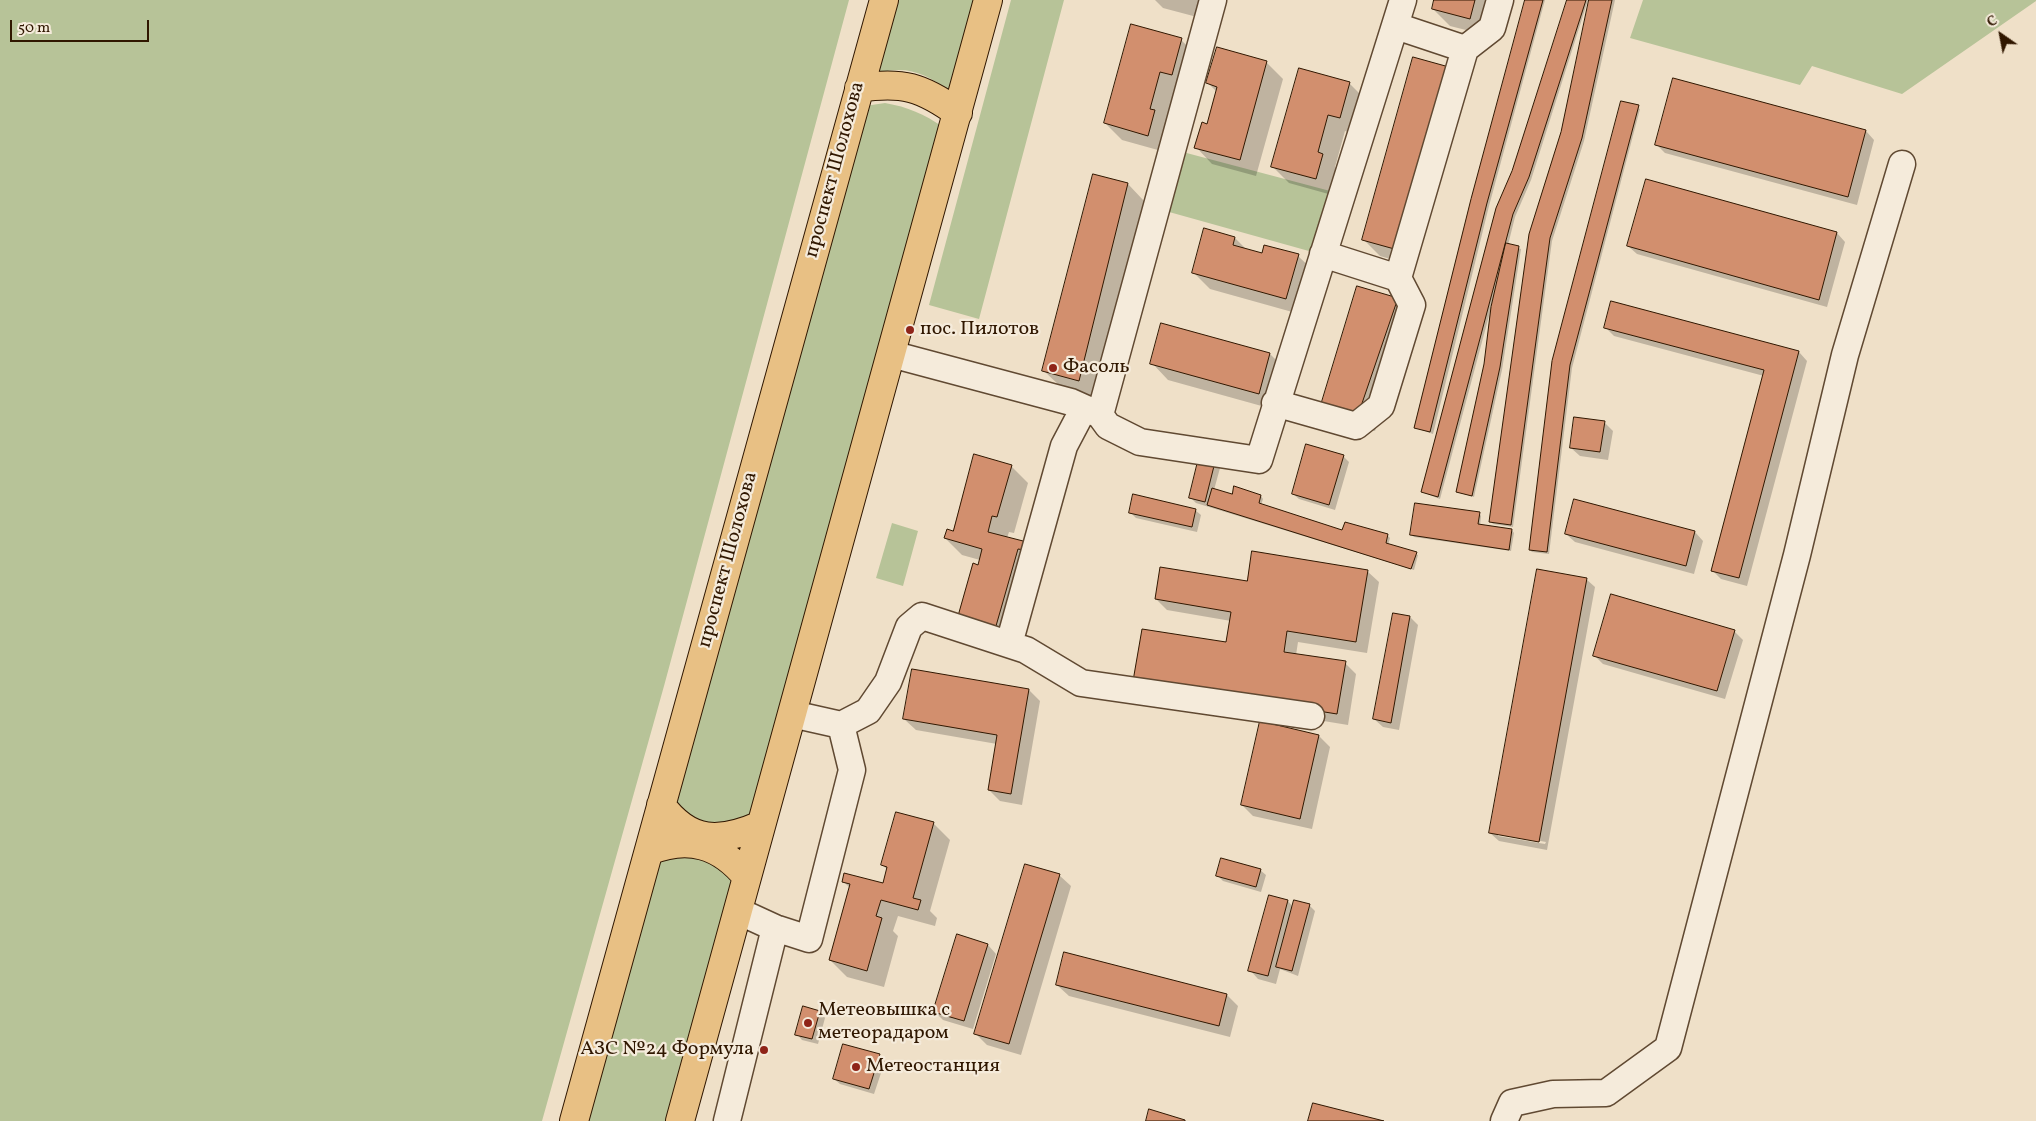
<!DOCTYPE html>
<html>
<head>
<meta charset="utf-8">
<style>
	body { margin:0 }
	#map { position:relative; width:2036px; height:1121px; overflow:hidden; background:#efe0c8; font-family:Vollkorn,serif }
	canvas { display:block }
	.north { position:absolute; left:1976px; top:10px; width:50px; height:50px; -webkit-text-stroke:4px #f5ebdb; paint-order:stroke; rotate:327deg; font-size:14px; font-weight:700; line-height:20px; text-align:center; color:#301700 }
	.north::after { content:''; display:block; margin:auto; width:18px; height:22px; background:#301700; clip-path:polygon(50% 0,100% 100%,50% 72%,0 100%) }
	.scale { position:absolute; left:10px; top:20px; width:139px; height:22px; box-sizing:border-box; border:2px solid #301700; border-top:0; padding-left:6px; font-size:15px; line-height:18px; white-space:nowrap; color:#301700; -webkit-text-stroke:4px #f5ebdb; paint-order:stroke }
</style>
</head>
<body>
<div id="map">
<canvas width="2036" height="1121"></canvas>
<div class="north">С</div>
<div class="scale">50 m</div>
</div>
<script>
const c = document.querySelector('canvas').getContext('2d');
c.lineJoin = 'round';
function fillPath(path, color) { c.fillStyle = color; c.fill(path, 'evenodd'); }
function strokePath(path, color, width, dash) { c.strokeStyle = color; c.lineWidth = width; c.lineCap = dash ? 'butt' : 'round'; c.setLineDash(dash || []); c.stroke(path); }
function label(font, color, halo, rows, align = 'center') {
  c.font = font + ' Vollkorn,serif'; c.lineWidth = 4.5; c.setLineDash([]); c.textBaseline = 'middle'; c.strokeStyle = halo; c.fillStyle = color; for (const [text, x, y, turn = 0] of rows) {
    c.save(); c.translate(x, y); c.rotate((+turn || 0) * Math.PI / 180); c.textAlign = isNaN(turn) ? turn : align; if (halo) c.strokeText(text, 0, 0); c.fillText(text, 0, 0); c.restore();
  }
}
fillPath(new Path2D(`
	M 0,0 L 849,0 L 664,686 L 542,1121 L 0,1121 Z
	M 898,0 L 974,0 L 950,91 C 924,73 908,65 877,73 Z
	M 1011,0 L 1064,0 L 979,319 L 929,305 Z
	M 1643,0 L 2036,0 L 2036,1 L 1902,94 L 1812,66 L 1800,85 L 1630,38 Z
	M 885,103 C 908,107 924,114 943,127 L 754,817 L 739,824 L 698,824 L 672,803 L 865,106 Z
	M 1179,151 L 1334,192 L 1316,253 L 1162,210 Z
	M 892,523 L 918,531 L 903,586 L 876,578 Z
	M 692,852 L 737,878 L 670,1121 L 585,1121 L 658,857 Z`), '#b7c398');
fillPath(new Path2D(`
	M 1155,0 L 1202,0 L 1197,17 L 1163,8 Z
	M 1435,0 L 1496,0 L 1486,35 L 1450,26 L 1433,9 Z
	M 1526,0 L 1545,0 L 1489,206 L 1433,434 L 1416,428 Z
	M 1568,0 L 1588,0 L 1531,180 L 1515,217 L 1508,245 L 1521,249 L 1502,370 L 1474,497 L 1457,492 L 1485,364 L 1490,312 L 1440,499 L 1422,492 L 1513,171 Z
	M 1591,0 L 1615,0 L 1584,141 L 1552,241 L 1513,527 L 1493,524 L 1491,522 L 1562,132 Z
	M 1181,40 L 1198,56 L 1165,152 L 1122,140 L 1105,123 Z
	M 1414,58 L 1415,266 L 1380,256 L 1364,240 Z
	M 1266,62 L 1283,79 L 1256,176 L 1212,164 L 1196,147 L 1208,125 L 1217,92 L 1208,83 Z
	M 1674,79 L 1866,131 L 1874,140 L 1857,205 L 1665,153 L 1656,144 Z
	M 1349,83 L 1366,100 L 1357,135 L 1345,131 L 1335,167 L 1339,172 L 1332,195 L 1289,183 L 1272,166 Z
	M 1622,102 L 1640,109 L 1572,368 L 1549,554 L 1532,552 L 1530,550 Z
	M 1647,180 L 1837,233 L 1845,242 L 1827,307 L 1637,254 L 1628,246 Z
	M 1128,184 L 1144,201 L 1095,397 L 1061,387 L 1044,371 Z
	M 1235,238 L 1247,250 L 1263,255 L 1298,256 L 1315,272 L 1303,315 L 1210,289 L 1193,272 Z
	M 1397,299 L 1414,316 L 1375,431 L 1339,421 Z
	M 1612,303 L 1799,352 L 1807,361 L 1747,586 L 1721,579 L 1712,570 L 1764,376 L 1614,336 L 1606,328 Z
	M 1162,325 L 1270,354 L 1287,371 L 1276,410 L 1168,380 L 1152,363 Z
	M 1604,422 L 1613,431 L 1608,460 L 1580,456 L 1571,448 Z
	M 1343,456 L 1349,462 L 1335,510 L 1299,499 L 1293,494 Z
	M 1215,463 L 1220,468 L 1214,490 L 1232,496 L 1235,488 L 1261,496 L 1263,499 L 1261,505 L 1343,532 L 1387,535 L 1390,538 L 1388,545 L 1418,555 L 1414,570 L 1196,503 L 1190,497 Z
	M 1011,466 L 1028,483 L 1014,533 L 1009,532 L 1007,538 L 1026,543 L 1013,642 L 977,632 L 980,560 L 962,555 L 945,538 L 954,532 Z
	M 1195,510 L 1201,515 L 1197,532 L 1136,518 L 1130,512 Z
	M 1479,513 L 1481,516 L 1480,526 L 1512,530 L 1514,533 L 1511,551 L 1414,537 L 1411,534 Z
	M 1695,532 L 1703,541 L 1694,574 L 1575,542 L 1566,534 Z
	M 1367,571 L 1379,582 L 1367,653 L 1298,642 L 1296,655 L 1345,663 L 1356,674 L 1348,725 L 1146,692 L 1227,644 L 1231,621 L 1167,610 L 1156,599 L 1248,582 Z
	M 1586,579 L 1595,587 L 1547,850 L 1499,841 L 1490,833 ZM 1498,833 L 1546,842 L 1545,844 L 1498,836 Z
	M 1410,617 L 1418,625 L 1399,730 L 1383,727 L 1374,719 Z
	M 1734,631 L 1743,640 L 1725,699 L 1603,664 L 1594,655 Z
	M 913,670 L 1029,690 L 1040,701 L 1022,805 L 1000,801 L 989,790 L 997,744 L 916,730 L 904,719 Z
	M 1261,723 L 1319,736 L 1330,747 L 1312,829 L 1253,816 L 1242,805 Z
	M 933,823 L 950,840 L 930,911 L 937,918 L 935,926 L 898,916 L 893,931 L 898,936 L 884,987 L 847,977 L 830,960 L 850,888 L 843,881 L 884,885 L 888,870 L 882,865 Z
	M 1260,870 L 1266,875 L 1261,892 L 1223,881 L 1218,876 Z
	M 1059,875 L 1071,886 L 1021,1055 L 987,1045 L 976,1034 Z
	M 1288,901 L 1293,907 L 1309,905 L 1315,911 L 1298,976 L 1280,969 L 1276,984 L 1258,979 L 1250,970 Z
	M 958,936 L 988,945 L 996,954 L 973,1029 L 943,1020 L 935,1012 Z
	M 1065,954 L 1227,995 L 1238,1006 L 1230,1037 L 1069,996 L 1057,985 Z
	M 804,1007 L 820,1012 L 825,1018 L 818,1044 L 802,1040 L 797,1034 Z
	M 879,1055 L 885,1061 L 874,1094 L 840,1084 L 834,1079 Z`), '#0003');
const building = new Path2D(`
	M 1434,0 L 1475,0 L 1470,19 L 1432,9 Z
	M 1525,0 L 1543,0 L 1487,203 L 1430,432 L 1414,428 L 1471,199 Z
	M 1567,0 L 1586,0 L 1529,177 L 1513,214 L 1438,497 L 1421,492 L 1496,208 L 1512,171 Z
	M 1589,0 L 1612,0 L 1582,138 L 1550,238 L 1511,525 L 1489,522 L 1529,234 L 1561,132 Z
	M 1131,24 L 1182,38 L 1172,75 L 1160,72 L 1150,109 L 1155,110 L 1148,136 L 1104,123 Z
	M 1217,47 L 1267,61 L 1240,160 L 1194,148 L 1202,122 L 1207,124 L 1217,87 L 1206,83 Z
	M 1413,57 L 1449,67 L 1398,250 L 1362,240 Z
	M 1299,68 L 1350,82 L 1340,118 L 1328,115 L 1318,152 L 1323,154 L 1316,179 L 1271,167 Z
	M 1673,78 L 1866,130 L 1848,197 L 1655,145 Z
	M 1621,101 L 1639,105 L 1570,365 L 1547,552 L 1529,550 L 1552,361 Z
	M 1093,174 L 1128,183 L 1079,381 L 1042,371 Z
	M 1646,179 L 1837,232 L 1819,300 L 1627,246 Z
	M 1204,228 L 1235,237 L 1233,245 L 1262,253 L 1264,245 L 1299,254 L 1286,299 L 1192,273 Z
	M 1506,243 L 1519,246 L 1500,367 L 1472,496 L 1456,492 L 1484,364 L 1491,307 Z
	M 1357,286 L 1398,298 L 1358,415 L 1321,405 Z
	M 1611,301 L 1799,351 L 1739,578 L 1711,571 L 1764,370 L 1604,328 Z
	M 1161,323 L 1270,353 L 1259,394 L 1150,364 Z
	M 1574,417 L 1605,421 L 1600,452 L 1570,448 Z
	M 1306,444 L 1344,455 L 1329,505 L 1292,494 Z
	M 974,454 L 1012,465 L 997,517 L 992,516 L 988,532 L 1027,542 L 1024,550 L 1018,549 L 996,626 L 958,616 L 973,563 L 978,565 L 982,549 L 944,538 L 947,529 L 953,531 Z
	M 1199,457 L 1215,462 L 1205,502 L 1189,498 Z
	M 1234,486 L 1261,495 L 1259,503 L 1342,530 L 1345,522 L 1388,534 L 1386,543 L 1417,552 L 1411,569 L 1207,505 L 1212,488 L 1232,494 Z
	M 1133,494 L 1196,509 L 1192,527 L 1129,513 Z
	M 1574,499 L 1695,531 L 1686,566 L 1565,534 Z
	M 1415,503 L 1480,512 L 1478,524 L 1512,529 L 1509,550 L 1410,535 Z
	M 1252,551 L 1368,570 L 1356,642 L 1287,631 L 1284,652 L 1346,661 L 1337,714 L 1133,681 L 1142,629 L 1226,642 L 1231,612 L 1155,599 L 1160,567 L 1247,581 Z
	M 1537,569 L 1587,578 L 1539,842 L 1489,833 Z
	M 1611,594 L 1735,630 L 1717,691 L 1593,656 Z
	M 1393,613 L 1410,616 L 1391,723 L 1373,719 Z
	M 912,669 L 1029,689 L 1011,794 L 988,790 L 997,735 L 903,719 Z
	M 1260,721 L 1319,735 L 1300,819 L 1241,805 Z
	M 896,812 L 934,822 L 913,898 L 921,900 L 918,910 L 881,900 L 876,916 L 882,918 L 867,971 L 829,960 L 850,884 L 842,882 L 844,873 L 883,883 L 887,867 L 881,865 Z
	M 1221,858 L 1261,869 L 1256,887 L 1216,876 Z
	M 1025,864 L 1060,874 L 1009,1044 L 974,1034 Z
	M 1269,895 L 1288,900 L 1268,976 L 1248,971 Z
	M 1294,900 L 1310,904 L 1292,971 L 1276,967 Z
	M 957,934 L 988,944 L 964,1021 L 933,1012 Z
	M 1064,952 L 1227,994 L 1219,1026 L 1056,985 Z
	M 803,1006 L 820,1011 L 812,1039 L 795,1035 Z
	M 843,1044 L 880,1054 L 869,1089 L 833,1079 Z
	M 1313,1103 L 1384,1121 L 1308,1121 Z
	M 1149,1109 L 1185,1120 L 1185,1121 L 1146,1121 Z`);
fillPath(building, '#d28f6e');
strokePath(building, '#301700', 1);
const minor = new Path2D(`
	M 1396,26 L 1465,49
	M 1323,254 L 1398,278
	M 891,354 L 1071,402 L 1100,415 L 1108,426 L 1140,442 L 1259,460 L 1403,0
	M 1275,403 L 1356,426 L 1381,406 L 1412,305 L 1398,278 L 1465,49 L 1492,28 L 1500,0
	M 1100,415 L 1213,0
	M 1009,644 L 1064,446 L 1084,408
	M 792,714 L 841,725 L 868,711 L 888,682 L 909,627 L 922,616 L 1026,650 L 1081,683 L 1311,716
	M 738,911 L 775,928 L 809,939 L 852,770 L 841,725
	M 727,1121 L 775,928
	M 1504,1121 L 1512,1103 L 1553,1094 L 1606,1093 L 1668,1048 L 1797,555 L 1845,355 L 1902,164`);
const major = new Path2D(`
	M 859,88 C 902,81 922,87 958,113
	M 661,805 C 690,844 720,843 761,825
	M 649,851 C 688,835 720,844 747,877
	M 574,1121 L 884,0
	M 680,1121 L 988,0`);
strokePath(minor, '#604932', 29);
strokePath(major, '#301700', 30);
strokePath(minor, '#f5ebdb', 26);
strokePath(major, '#e8c084', 28);
for (const [x, y, r, color] of [
	[910,330,5,"#8f2418"],
	[1053,368,5,"#8f2418"],
	[808,1023,5,"#8f2418"],
	[764,1050,5,"#8f2418"],
	[856,1067,5,"#8f2418"]
]) { const dot = new Path2D(); dot.arc(x, y, r, 0, 2 * Math.PI); c.fillStyle = color; c.fill(dot); strokePath(dot, '#f5ebdb', 2); }
label('20px', '#301700', '#f5ebdb', [
	["проспект Шолохова",836,170,-75],
	["проспект Шолохова",729,560,-75]
]);
label('20px', '#301700', '#f5ebdb', [
	["пос. Пилотов",920,330],
	["Фасоль",1063,368],
	["Метеовышка с",818,1011],
	["метеорадаром",818,1034],
	["АЗС №24 Формула",754,1050,"right"],
	["Метеостанция",866,1067]
], 'left');
</script>
</body>
</html>
